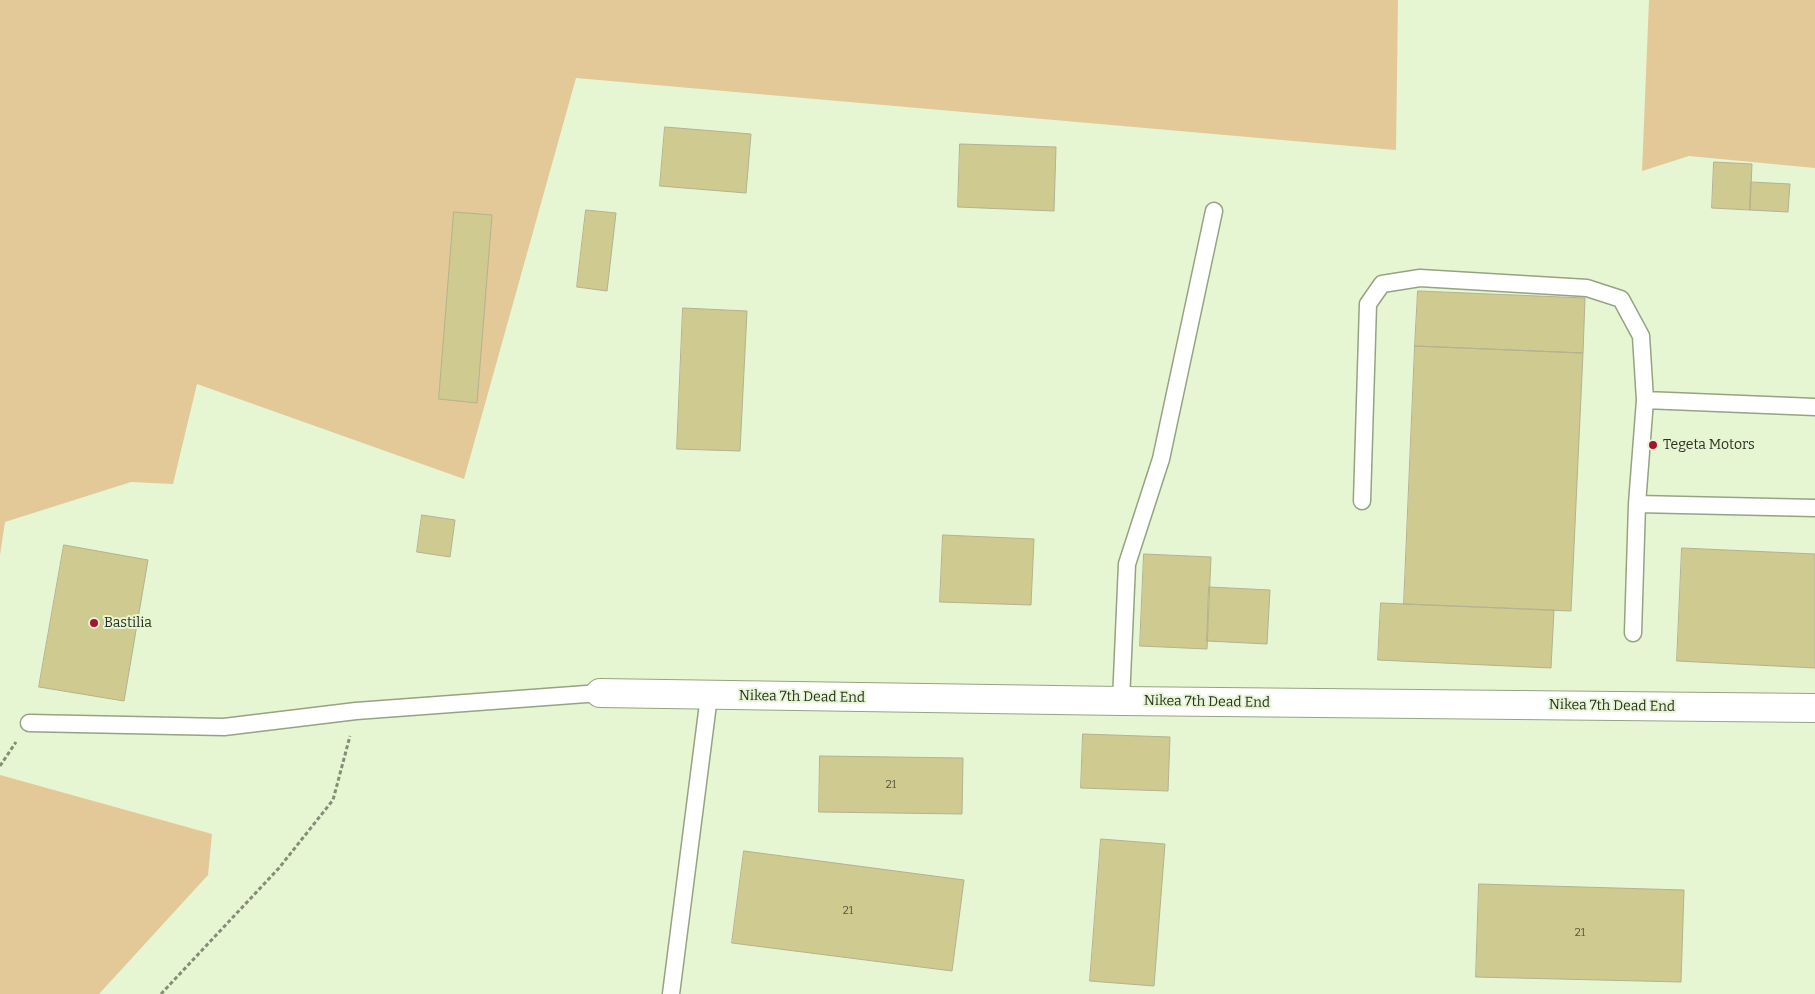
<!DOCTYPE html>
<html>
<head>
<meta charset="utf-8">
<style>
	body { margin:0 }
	canvas { display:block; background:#e6f5d2 }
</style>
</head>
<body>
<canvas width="1815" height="994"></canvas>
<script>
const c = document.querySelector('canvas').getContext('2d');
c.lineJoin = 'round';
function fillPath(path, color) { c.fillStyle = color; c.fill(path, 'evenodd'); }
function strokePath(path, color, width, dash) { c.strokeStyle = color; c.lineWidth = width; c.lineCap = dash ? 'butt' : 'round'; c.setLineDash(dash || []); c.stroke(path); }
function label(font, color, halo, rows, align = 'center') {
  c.font = font + ' Bitter,serif'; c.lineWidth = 4; c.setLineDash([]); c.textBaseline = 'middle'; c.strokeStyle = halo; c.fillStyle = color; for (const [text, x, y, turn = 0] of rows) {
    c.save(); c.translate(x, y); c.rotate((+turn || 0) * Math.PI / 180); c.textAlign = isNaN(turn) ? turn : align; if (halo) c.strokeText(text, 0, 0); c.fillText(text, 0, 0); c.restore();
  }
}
fillPath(new Path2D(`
	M 0,0 L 1398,0 L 1396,150 L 576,78 L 464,479 L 197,384 L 173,484 L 131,482 L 5,522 L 0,555 Z
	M 1649,0 L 1815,0 L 1815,168 L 1689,156 L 1642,171 Z
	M 0,775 L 212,834 L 208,875 L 99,994 L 0,994 Z`), '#e3c998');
const building = new Path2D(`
	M 665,127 L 751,134 L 746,193 L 660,186 Z
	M 960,144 L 1056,147 L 1054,211 L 958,207 Z
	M 1714,162 L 1752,164 L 1750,210 L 1712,208 Z
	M 1751,182 L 1790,184 L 1788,212 L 1750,210 Z
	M 586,210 L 616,213 L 607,291 L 577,287 Z
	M 454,212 L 492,215 L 477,403 L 439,399 Z
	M 1418,291 L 1585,298 L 1583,353 L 1415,346 Z
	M 683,308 L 747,311 L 740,451 L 677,449 Z
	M 1415,346 L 1583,353 L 1571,611 L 1404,604 Z
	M 422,515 L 455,520 L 450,557 L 417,552 Z
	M 943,535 L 1034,539 L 1031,605 L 940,602 Z
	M 64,545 L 148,560 L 124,701 L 39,687 Z
	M 1682,548 L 1815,554 L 1815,668 L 1677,661 Z
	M 1144,554 L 1211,557 L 1207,649 L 1140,646 Z
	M 1209,587 L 1270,590 L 1267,644 L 1207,641 Z
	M 1381,603 L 1554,610 L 1551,668 L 1378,660 Z
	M 1083,734 L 1170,737 L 1168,791 L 1081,788 Z
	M 820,756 L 963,758 L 962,814 L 819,812 Z
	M 1101,839 L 1165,844 L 1154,986 L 1090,981 Z
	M 744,851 L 964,880 L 952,971 L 732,943 Z
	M 1479,884 L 1684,890 L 1681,982 L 1476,977 Z`);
fillPath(building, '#ceca90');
strokePath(building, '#b4b28f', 1);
const lane = new Path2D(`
	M 1362,501 L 1368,304 L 1382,284 L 1420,278 L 1587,288 L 1621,299 L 1641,336 L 1645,400 L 1815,407
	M 1637,504 L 1815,508
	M 1633,633 L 1637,504 L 1645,400
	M 1121,701 L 1127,564 L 1161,459 L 1214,211
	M 29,723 L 224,727 L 356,711 L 600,693
	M 671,994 L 709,696`);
const street = new Path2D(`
	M 600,693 L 1121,701 L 1815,708`);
strokePath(lane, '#96a383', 19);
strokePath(street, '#96a383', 30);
strokePath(new Path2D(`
	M 0,766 L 16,742
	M 161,994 L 279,868 L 333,800 L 350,736`), '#848e76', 3, [4, 2.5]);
strokePath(lane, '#fff', 16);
strokePath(street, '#fff', 28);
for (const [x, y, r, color] of [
	[1653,445,5,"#a9122f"],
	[94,623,5,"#a9122f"]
]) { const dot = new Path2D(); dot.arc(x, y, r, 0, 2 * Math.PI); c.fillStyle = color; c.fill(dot); strokePath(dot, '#e6f5d2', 2); }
label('11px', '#54573f', null, [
	["21",891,785],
	["21",848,911],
	["21",1580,933]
]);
label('14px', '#2c3124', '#e6f5d2', [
	["Tegeta Motors",1663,445],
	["Bastilia",104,623]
], 'left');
label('14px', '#2c3124', '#e6f5d2', [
	["Nikea 7th Dead End",802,697,1],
	["Nikea 7th Dead End",1207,702,1],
	["Nikea 7th Dead End",1612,706,1]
]);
</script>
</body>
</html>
